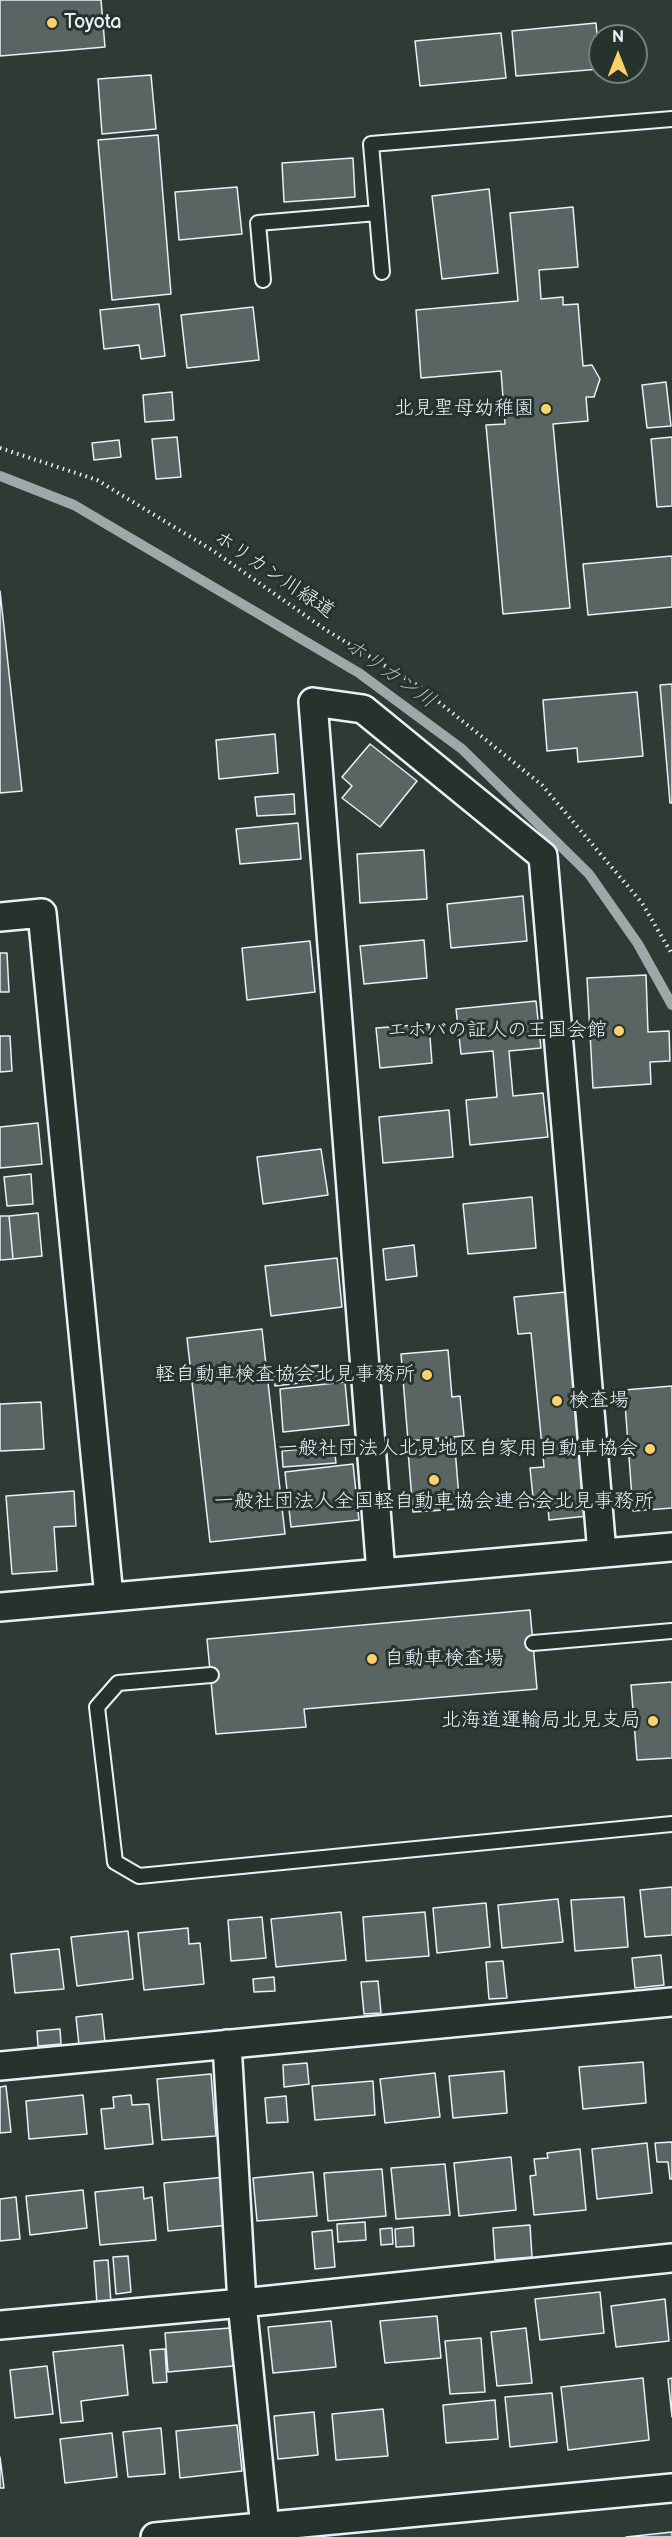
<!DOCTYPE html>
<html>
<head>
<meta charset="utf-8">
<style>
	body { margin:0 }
	#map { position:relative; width:672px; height:2537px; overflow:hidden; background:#2e3b35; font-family:"Balsamiq Sans",sans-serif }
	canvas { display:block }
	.north { position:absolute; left:588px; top:24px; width:60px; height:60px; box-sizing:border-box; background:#26332d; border:2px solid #747f7e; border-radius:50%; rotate:0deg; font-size:16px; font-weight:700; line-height:24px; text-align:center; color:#e8f1f8 }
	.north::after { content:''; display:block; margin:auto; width:21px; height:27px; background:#ffd166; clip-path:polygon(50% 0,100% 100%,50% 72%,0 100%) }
</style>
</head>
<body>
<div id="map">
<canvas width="672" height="2537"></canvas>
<div class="north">N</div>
</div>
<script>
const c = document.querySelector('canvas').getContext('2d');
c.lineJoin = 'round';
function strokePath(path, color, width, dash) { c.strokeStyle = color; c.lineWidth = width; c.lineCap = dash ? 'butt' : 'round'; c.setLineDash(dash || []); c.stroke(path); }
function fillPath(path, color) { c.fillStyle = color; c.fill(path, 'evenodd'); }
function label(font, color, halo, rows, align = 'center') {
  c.font = font + ' "Balsamiq Sans","Klee One",sans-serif'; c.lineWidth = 6; c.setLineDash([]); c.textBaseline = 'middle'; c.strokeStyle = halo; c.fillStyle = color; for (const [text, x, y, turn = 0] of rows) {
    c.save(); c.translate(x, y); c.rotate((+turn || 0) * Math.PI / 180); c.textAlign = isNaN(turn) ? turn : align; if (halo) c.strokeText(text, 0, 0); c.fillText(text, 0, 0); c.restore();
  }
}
strokePath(new Path2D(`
	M 0,476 L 74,505 L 359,673 L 462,749 L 589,874 L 638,944 L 672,1005`), '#9da8a9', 10);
const building = new Path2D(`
	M 0,0 L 101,0 L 105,47 L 0,56 Z
	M 596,23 L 600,69 L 516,76 L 512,31 Z
	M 501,33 L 506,78 L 420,86 L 415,41 Z
	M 151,75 L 156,129 L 102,134 L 98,79 Z
	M 158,135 L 171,294 L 112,300 L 98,140 Z
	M 353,158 L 355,197 L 284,202 L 282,163 Z
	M 237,187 L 242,234 L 179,240 L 175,192 Z
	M 489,189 L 498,273 L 442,279 L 432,196 Z
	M 573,207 L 578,267 L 539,270 L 541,299 L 563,297 L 563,305 L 578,304 L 583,366 L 592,365 L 600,379 L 594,397 L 586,397 L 588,421 L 553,424 L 570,608 L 503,614 L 486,425 L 505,424 L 501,371 L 421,378 L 416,310 L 518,301 L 510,213 Z
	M 159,304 L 165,356 L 141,359 L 139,345 L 104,349 L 100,310 Z
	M 253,307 L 259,360 L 187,368 L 181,315 Z
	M 666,382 L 671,426 L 647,428 L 642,385 Z
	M 172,392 L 174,420 L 145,422 L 143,395 Z
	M 177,437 L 181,477 L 156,479 L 152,439 Z
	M 672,437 L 672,506 L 657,507 L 651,439 Z
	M 119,440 L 121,457 L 94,460 L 92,443 Z
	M 672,556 L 672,607 L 588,615 L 583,564 Z
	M 0,591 L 22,791 L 0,793 Z
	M 672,684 L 672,803 L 670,803 L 660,685 Z
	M 637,692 L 643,756 L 578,762 L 577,748 L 547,751 L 543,700 Z
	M 275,734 L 278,773 L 219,779 L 216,740 Z
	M 370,744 L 417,781 L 380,827 L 342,798 L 352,786 L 342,777 Z
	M 294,794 L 295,814 L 257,816 L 255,797 Z
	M 298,823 L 301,859 L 240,864 L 236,829 Z
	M 424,850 L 427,899 L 360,903 L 357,854 Z
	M 523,896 L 527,941 L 451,948 L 447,904 Z
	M 424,940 L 427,978 L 364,984 L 360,946 Z
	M 310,941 L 315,992 L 247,1000 L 242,948 Z
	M 0,953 L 7,953 L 9,992 L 0,992 Z
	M 646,975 L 648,1032 L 669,1031 L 670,1061 L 650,1062 L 651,1084 L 593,1088 L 587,978 Z
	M 536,1001 L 541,1048 L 509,1051 L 513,1096 L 543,1093 L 548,1137 L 470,1145 L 466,1100 L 497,1097 L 493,1051 L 461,1054 L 456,1009 Z
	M 429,1024 L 432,1063 L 380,1068 L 376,1028 Z
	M 0,1036 L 10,1036 L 12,1071 L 0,1072 Z
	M 449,1110 L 453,1157 L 383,1163 L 379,1117 Z
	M 38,1123 L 42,1164 L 0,1168 L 0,1127 Z
	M 321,1149 L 328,1195 L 263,1204 L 257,1157 Z
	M 31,1174 L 33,1204 L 7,1206 L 4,1177 Z
	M 532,1197 L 536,1248 L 468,1254 L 463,1204 Z
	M 38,1213 L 42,1256 L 13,1259 L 9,1216 Z
	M 0,1216 L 9,1216 L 13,1259 L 0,1260 Z
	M 414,1245 L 417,1276 L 386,1280 L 383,1249 Z
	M 337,1258 L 342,1307 L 271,1316 L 265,1266 Z
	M 566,1292 L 588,1516 L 549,1520 L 548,1506 L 534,1507 L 530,1468 L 544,1467 L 531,1333 L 518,1334 L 514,1297 Z
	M 262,1329 L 285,1534 L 210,1542 L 187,1338 Z
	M 448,1350 L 452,1397 L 460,1396 L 464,1436 L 408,1441 L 401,1354 Z
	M 323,1365 L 325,1380 L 275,1386 L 273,1370 Z
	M 345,1382 L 349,1425 L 283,1432 L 280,1389 Z
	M 672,1386 L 672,1508 L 633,1511 L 624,1390 Z
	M 41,1402 L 44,1449 L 0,1451 L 0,1404 Z
	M 454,1437 L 460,1509 L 413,1512 L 408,1451 L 439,1449 L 438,1439 Z
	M 334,1446 L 336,1463 L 283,1467 L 282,1451 Z
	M 353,1464 L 359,1520 L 291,1527 L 285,1472 Z
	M 74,1491 L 76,1526 L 54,1527 L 57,1571 L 12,1574 L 6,1496 Z
	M 530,1610 L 537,1689 L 304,1709 L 306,1727 L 216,1734 L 207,1639 Z
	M 672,1682 L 672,1758 L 637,1760 L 631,1685 Z
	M 672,1887 L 672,1935 L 645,1937 L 640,1890 Z
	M 624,1897 L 628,1947 L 575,1951 L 571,1900 Z
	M 558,1899 L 563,1942 L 502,1948 L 498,1905 Z
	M 486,1903 L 490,1947 L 437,1953 L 433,1908 Z
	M 341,1912 L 346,1960 L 276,1967 L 271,1919 Z
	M 425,1912 L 429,1956 L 366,1961 L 363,1917 Z
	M 262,1917 L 266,1958 L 231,1961 L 228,1920 Z
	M 188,1928 L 189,1944 L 200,1943 L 204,1984 L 144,1990 L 138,1933 Z
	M 128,1931 L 133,1979 L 77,1986 L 71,1937 Z
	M 59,1949 L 64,1989 L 15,1993 L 11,1954 Z
	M 661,1955 L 664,1985 L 635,1988 L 632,1958 Z
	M 503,1961 L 507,1998 L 489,1999 L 486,1962 Z
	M 274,1977 L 275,1991 L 254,1992 L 253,1979 Z
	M 378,1981 L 381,2013 L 364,2014 L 361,1982 Z
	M 102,2014 L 105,2042 L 79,2045 L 76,2017 Z
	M 60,2029 L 61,2044 L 38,2046 L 37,2031 Z
	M 643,2062 L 646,2103 L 583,2109 L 579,2067 Z
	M 307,2063 L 309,2084 L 284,2087 L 283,2065 Z
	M 504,2071 L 507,2113 L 453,2118 L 449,2076 Z
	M 435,2073 L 440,2117 L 385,2123 L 380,2079 Z
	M 211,2074 L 216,2136 L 162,2140 L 157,2079 Z
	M 373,2081 L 375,2115 L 315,2120 L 312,2086 Z
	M 6,2086 L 11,2132 L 0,2133 L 0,2087 Z
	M 83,2095 L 87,2134 L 29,2139 L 26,2101 Z
	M 131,2095 L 132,2105 L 149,2104 L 153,2144 L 105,2149 L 101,2109 L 114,2108 L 113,2097 Z
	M 286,2096 L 288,2122 L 267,2123 L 265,2098 Z
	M 672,2142 L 672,2179 L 670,2179 L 668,2162 L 657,2162 L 655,2143 Z
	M 647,2143 L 652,2193 L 597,2199 L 592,2149 Z
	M 580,2149 L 586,2210 L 534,2215 L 530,2176 L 536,2175 L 534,2159 L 548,2158 L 547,2153 Z
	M 511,2157 L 516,2210 L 459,2216 L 454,2163 Z
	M 445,2164 L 450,2215 L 396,2219 L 391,2168 Z
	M 382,2169 L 386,2216 L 328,2221 L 324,2173 Z
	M 313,2172 L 317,2216 L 257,2221 L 253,2178 Z
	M 225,2177 L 230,2225 L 168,2231 L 164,2183 Z
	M 143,2187 L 144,2199 L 152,2197 L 156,2240 L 100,2245 L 95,2192 Z
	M 83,2190 L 87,2228 L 30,2235 L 26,2196 Z
	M 16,2197 L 20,2239 L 0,2241 L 0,2199 Z
	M 365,2222 L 366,2240 L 338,2242 L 337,2224 Z
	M 530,2225 L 532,2257 L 495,2260 L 493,2228 Z
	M 413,2227 L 414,2246 L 396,2247 L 395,2229 Z
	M 392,2228 L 393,2244 L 381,2245 L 380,2229 Z
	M 332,2230 L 335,2267 L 315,2269 L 312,2232 Z
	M 128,2256 L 131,2292 L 116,2294 L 113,2257 Z
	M 108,2260 L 111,2303 L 97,2304 L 94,2261 Z
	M 600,2292 L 604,2333 L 540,2340 L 535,2299 Z
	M 665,2299 L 669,2341 L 616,2347 L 611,2306 Z
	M 437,2316 L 441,2358 L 385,2363 L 380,2321 Z
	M 331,2321 L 336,2367 L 273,2373 L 268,2327 Z
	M 230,2328 L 233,2366 L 168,2372 L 165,2333 Z
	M 526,2328 L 532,2383 L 497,2386 L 491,2332 Z
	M 481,2338 L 485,2392 L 450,2394 L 445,2341 Z
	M 123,2345 L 128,2395 L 81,2401 L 83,2421 L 61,2423 L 53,2352 Z
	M 165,2349 L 167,2382 L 153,2383 L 150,2350 Z
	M 47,2366 L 53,2414 L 15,2418 L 10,2370 Z
	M 643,2378 L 649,2440 L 568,2450 L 561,2387 Z
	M 672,2378 L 672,2417 L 668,2379 Z
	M 552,2393 L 557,2442 L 510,2447 L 505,2397 Z
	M 495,2400 L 498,2439 L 446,2443 L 443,2405 Z
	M 383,2409 L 388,2456 L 336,2460 L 332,2414 Z
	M 314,2412 L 318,2455 L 278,2459 L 274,2416 Z
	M 237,2425 L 242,2471 L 180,2478 L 176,2431 Z
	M 161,2428 L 165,2474 L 128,2477 L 123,2432 Z
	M 112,2433 L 117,2477 L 65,2483 L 60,2439 Z
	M 0,2457 L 4,2488 L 0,2488 Z
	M 672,2532 L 672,2537 L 626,2537 Z`);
fillPath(building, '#596563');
strokePath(building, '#e8f1f8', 1.5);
const service = new Path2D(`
	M 382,272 L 371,144 L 672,119
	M 263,280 L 258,223 L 377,213
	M 533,1643 L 672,1631
	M 211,1675 L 118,1683 L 97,1707 L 115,1862 L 139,1876 L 672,1824`);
const minor = new Path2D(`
	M 0,917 L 42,913 L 109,1597
	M 381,1573 L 313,702 L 363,709 L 543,856 L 602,1553
	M 0,1607 L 672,1547
	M 227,2044 L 242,2303 L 266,2537
	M 0,2066 L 672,2002
	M 0,2325 L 242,2303 L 672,2258
	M 155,2537 L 672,2488`);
strokePath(service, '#e8f1f8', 18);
strokePath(minor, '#e8f1f8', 32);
strokePath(new Path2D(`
	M 0,448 L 97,480 L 212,550 L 326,630 L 420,687 L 542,785 L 642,903 L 672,954`), '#e8f1f8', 4, [1.5, 4.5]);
strokePath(service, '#26332d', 14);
strokePath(minor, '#26332d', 27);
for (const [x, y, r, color] of [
	[52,23,6,"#ffd166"],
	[546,409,6,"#ffd166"],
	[619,1031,6,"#ffd166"],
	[427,1375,6,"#ffd166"],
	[557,1401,6,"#ffd166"],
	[650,1449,6,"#ffd166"],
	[434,1480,6,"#ffd166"],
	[372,1659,6,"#ffd166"],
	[653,1721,6,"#ffd166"]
]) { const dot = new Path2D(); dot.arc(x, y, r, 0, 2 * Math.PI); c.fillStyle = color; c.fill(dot); strokePath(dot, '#26332d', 2); }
label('20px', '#e8f1f8', '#26332d', [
	["Toyota",64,23,"left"],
	["北見聖母幼稚園",534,409],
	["エホバの証人の王国会館",607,1031],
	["軽自動車検査協会北見事務所",415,1375],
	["検査場",569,1401,"left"],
	["一般社団法人北見地区自家用自動車協会",638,1449],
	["一般社団法人全国軽自動車協会連合会北見事務所",434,1502,"center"],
	["自動車検査場",384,1659,"left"],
	["北海道運輸局北見支局",641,1721]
], 'right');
label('20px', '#e8f1f8', '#26332d', [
	["ホリカン川緑道",274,575,34]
]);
label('italic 21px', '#b0babd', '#26332d', [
	["ホリカン川",390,674,35]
]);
</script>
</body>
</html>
